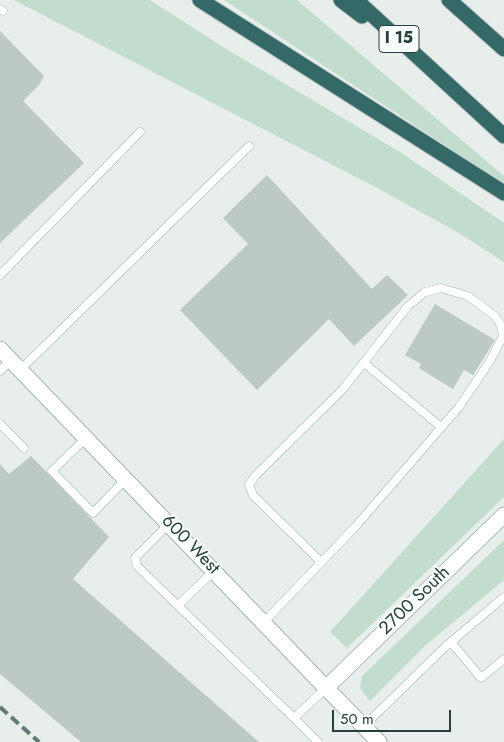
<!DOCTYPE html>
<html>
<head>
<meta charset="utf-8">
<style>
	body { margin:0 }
	#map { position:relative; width:504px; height:742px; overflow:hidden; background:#e7eeec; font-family:Jost,sans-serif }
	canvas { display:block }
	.scale { position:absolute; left:332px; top:710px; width:119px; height:22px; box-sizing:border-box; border:2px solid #263f3d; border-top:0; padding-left:6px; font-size:15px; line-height:18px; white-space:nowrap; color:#263f3d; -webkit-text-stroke:4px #f7fbf9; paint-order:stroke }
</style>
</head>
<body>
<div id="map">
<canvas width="504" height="742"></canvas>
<div class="scale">50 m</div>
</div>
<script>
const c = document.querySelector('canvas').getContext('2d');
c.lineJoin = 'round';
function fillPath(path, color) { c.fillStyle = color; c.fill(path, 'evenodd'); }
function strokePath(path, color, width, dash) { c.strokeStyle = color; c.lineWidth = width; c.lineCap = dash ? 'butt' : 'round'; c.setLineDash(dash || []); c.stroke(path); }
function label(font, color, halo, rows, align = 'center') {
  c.font = font + ' Jost,sans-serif'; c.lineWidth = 4.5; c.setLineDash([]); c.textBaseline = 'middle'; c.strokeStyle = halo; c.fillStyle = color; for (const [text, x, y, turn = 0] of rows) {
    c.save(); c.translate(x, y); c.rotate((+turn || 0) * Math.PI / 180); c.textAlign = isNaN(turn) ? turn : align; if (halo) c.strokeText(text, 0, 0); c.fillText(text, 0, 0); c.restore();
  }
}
fillPath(new Path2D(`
	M 14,0 L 150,0 L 223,47 L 400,152 L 504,223 L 504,262 L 457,232 L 381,190 Z
	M 224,0 L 297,0 L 504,176 L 504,186 L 475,165 Z
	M 504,439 L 504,497 L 347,648 L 330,632 Z
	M 504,540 L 504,580 L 426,645 L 370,701 L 360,688 L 362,676 Z`), '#c2ddce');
fillPath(new Path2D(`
	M 0,31 L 44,76 L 39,85 L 23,101 L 84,163 L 0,243 Z
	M 267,175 L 372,289 L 387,275 L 408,295 L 354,346 L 329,319 L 257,390 L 180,310 L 248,244 L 223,218 Z
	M 435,304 L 495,340 L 473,375 L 464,370 L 453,389 L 419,368 L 421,364 L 405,355 Z
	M 31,456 L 109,537 L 73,579 L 259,742 L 81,742 L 0,674 L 0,464 L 9,474 Z`), '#bcc9c6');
const lane = new Path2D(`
	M 0,9 L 3,11
	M 0,275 L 140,132
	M 364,363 L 441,427
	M 20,370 L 249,146
	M 0,371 L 11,360
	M 0,424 L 24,448
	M 86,438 L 52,471 L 93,513 L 126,479
	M 169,524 L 135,558 L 137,566 L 294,718
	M 178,605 L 214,571
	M 264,622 L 356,526 L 459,407 L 490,361 L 503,336 L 501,325 L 495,316 L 468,296 L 441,288 L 425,292 L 408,306 L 343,389 L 255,476 L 249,485 L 253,495 L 321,562
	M 451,642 L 481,678 L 504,659
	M 364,726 L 445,647 L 504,597
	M 318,742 L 294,718 L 326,688`);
const street = new Path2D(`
	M 326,688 L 379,742`);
const secondary = new Path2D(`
	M 0,349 L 326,688 L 504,515`);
const highway = new Path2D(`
	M 200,0 L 504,193
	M 341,0 L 362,16
	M 356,0 L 504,136
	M 449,0 L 504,49`);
strokePath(lane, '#a9b6b4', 9);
strokePath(street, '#a9b6b4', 17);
strokePath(secondary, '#a3b6b3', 17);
strokePath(highway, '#c2c9c9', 17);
strokePath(lane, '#fff', 8);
strokePath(street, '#fff', 15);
strokePath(secondary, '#fff', 15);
strokePath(highway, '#346968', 15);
strokePath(new Path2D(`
	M 0,707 L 39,742`), '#617a78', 4, [10, 5]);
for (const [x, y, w] of [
	[399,39,40]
]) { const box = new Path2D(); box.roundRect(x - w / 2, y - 13.5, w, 27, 4); c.fillStyle = '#f7fbf9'; c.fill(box); strokePath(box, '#263f3d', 1); }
label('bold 16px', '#263f3d', null, [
	["I 15",399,39]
]);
label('18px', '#263f3d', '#f7fbf9', [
	["600 West",190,545,46],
	["2700 South",415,601,-44]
]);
</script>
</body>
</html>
